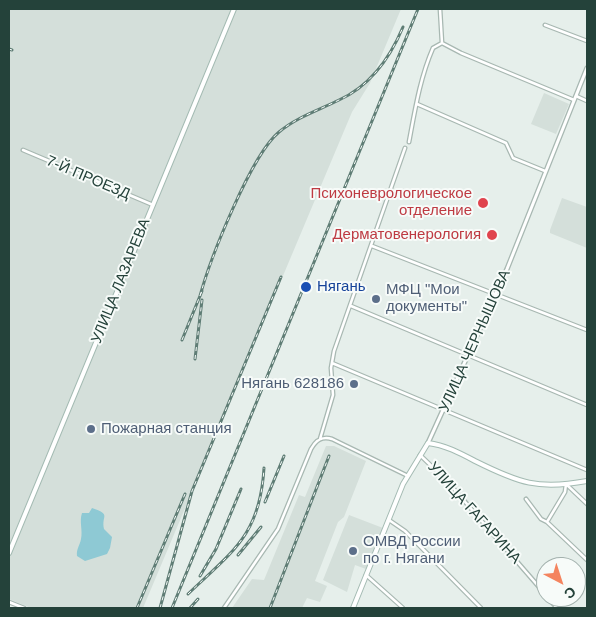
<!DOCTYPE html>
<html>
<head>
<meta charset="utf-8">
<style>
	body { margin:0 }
	#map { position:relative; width:596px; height:617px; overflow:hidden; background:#e6efeb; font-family:Helvetica,sans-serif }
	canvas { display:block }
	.frame { position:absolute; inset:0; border:10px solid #24423a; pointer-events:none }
	.north { position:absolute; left:536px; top:557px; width:50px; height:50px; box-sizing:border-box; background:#f7fbf9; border:1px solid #a3b1ad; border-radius:50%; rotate:140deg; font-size:14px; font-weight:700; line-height:20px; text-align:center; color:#24423a }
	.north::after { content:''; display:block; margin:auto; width:18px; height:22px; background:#f4845f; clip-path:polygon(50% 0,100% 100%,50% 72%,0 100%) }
</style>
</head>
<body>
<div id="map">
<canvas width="596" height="617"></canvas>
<div class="frame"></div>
<div class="north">С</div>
</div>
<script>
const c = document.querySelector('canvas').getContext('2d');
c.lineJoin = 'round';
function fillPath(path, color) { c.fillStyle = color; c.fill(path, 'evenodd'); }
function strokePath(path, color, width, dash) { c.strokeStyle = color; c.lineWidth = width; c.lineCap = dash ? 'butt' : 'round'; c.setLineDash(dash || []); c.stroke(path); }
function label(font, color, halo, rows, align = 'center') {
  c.font = font + ' Helvetica,sans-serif'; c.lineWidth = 4; c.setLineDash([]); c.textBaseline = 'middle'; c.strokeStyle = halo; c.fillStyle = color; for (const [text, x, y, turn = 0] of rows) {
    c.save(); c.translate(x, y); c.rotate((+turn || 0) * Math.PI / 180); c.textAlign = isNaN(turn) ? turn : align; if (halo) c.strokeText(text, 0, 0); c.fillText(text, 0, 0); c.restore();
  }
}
fillPath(new Path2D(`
	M 9,9 L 401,9 L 370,83 L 352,112 L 143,608 L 31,608 L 9,599 Z
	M 544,93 L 569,104 L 556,134 L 531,124 Z
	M 562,198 L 587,207 L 587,248 L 550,233 L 550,230 Z
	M 326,446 L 334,446 L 366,461 L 344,517 L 338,522 L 315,581 L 327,586 L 320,602 L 307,598 L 302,608 L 232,608 L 252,579 L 264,580 L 299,495 L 305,497 Z
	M 349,515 L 383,528 L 366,569 L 355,565 L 347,592 L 323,580 Z`), '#d4dfda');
fillPath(new Path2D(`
	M 92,508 C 112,515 101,515 104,529 L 112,537 L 110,548 L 107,554 L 85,561 L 77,556 C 76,549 80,545 81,539 C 83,530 79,522 82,513 L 89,513 Z`), '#8ec9d4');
const minor = new Path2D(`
	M 440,9 L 442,43
	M 545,25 L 587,41
	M 442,43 L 461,53 L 574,100
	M 576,96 L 587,101
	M 417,104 L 506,143 L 513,158 L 545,171
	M 409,142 C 415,110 420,78 433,48 L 442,43
	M 23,150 L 153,205
	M 372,246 L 587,330
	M 351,306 L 587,405
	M 332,363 L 587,470
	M 320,439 L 333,395 L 331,368 L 334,351 L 405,148
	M 420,455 L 447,481 L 546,595
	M 566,484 L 565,492 L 547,522 L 587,560
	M 567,485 L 587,504
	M 526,499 L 541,519 L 547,522
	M 389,520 L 405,531 L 481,608
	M 366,575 L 403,608
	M 547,597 L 557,608
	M 9,602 L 24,608
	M 224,608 L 278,529 L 311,449 C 316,440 322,436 332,439 L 408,476`);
const tertiary = new Path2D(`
	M 428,443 L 507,269 L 587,68`);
const secondary = new Path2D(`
	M 9,553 L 234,9
	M 353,608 L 403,484 L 428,443 C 445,445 460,453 475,461 C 519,483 538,490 587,481`);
strokePath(minor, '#a8b8b2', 5);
strokePath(tertiary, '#a8b8b2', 5.5);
strokePath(secondary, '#a4bbb3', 6);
strokePath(minor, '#fff', 2.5);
strokePath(tertiary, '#fff', 3);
strokePath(secondary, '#fff', 4);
const rail = new Path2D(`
	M 9,49 L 12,50
	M 200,296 C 210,259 251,155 279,132 C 297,117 319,110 339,100 C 370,86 390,58 403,27
	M 182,340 L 202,291
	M 195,359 L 202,300
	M 265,502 L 284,456
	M 238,555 L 261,527
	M 200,576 L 216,549 L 241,489
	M 188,594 C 233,551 260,535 264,468
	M 137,608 L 185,494
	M 160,608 L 192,491 L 281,277
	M 172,608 L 418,9
	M 190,608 L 198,599
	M 270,608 L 329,456`);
strokePath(rail, '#5f7d75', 3);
strokePath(rail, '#f7fbf9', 1, [4]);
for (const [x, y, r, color] of [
	[483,203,6,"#e0444e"],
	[492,235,6,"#e0444e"],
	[306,287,6,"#1a4fb4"],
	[376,299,5,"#5c6f8a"],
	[354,384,5,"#5c6f8a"],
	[91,429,5,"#5c6f8a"],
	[353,551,5,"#5c6f8a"]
]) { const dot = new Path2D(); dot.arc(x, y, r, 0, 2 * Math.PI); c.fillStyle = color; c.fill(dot); strokePath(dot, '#f7fbf9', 2); }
label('15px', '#24423a', '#f7fbf9', [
	["7-Й ПРОЕЗД",88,178,23],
	["УЛИЦА ЛАЗАРЕВА",121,281,-68],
	["УЛИЦА ЧЕРНЫШОВА",475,341,-66],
	["УЛИЦА ГАГАРИНА",474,513,48]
]);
label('15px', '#be3a42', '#f7fbf9', [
	["Психоневрологическое",472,194],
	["отделение",472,211],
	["Дерматовенерология",481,235]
], 'right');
label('15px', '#164399', '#f7fbf9', [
	["Нягань",317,287]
], 'left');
label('15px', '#4e5e75', '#f7fbf9', [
	["МФЦ \"Мои",386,290],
	["документы\"",386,307],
	["Нягань 628186",344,384,"right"],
	["Пожарная станция",101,429],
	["ОМВД России",363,542],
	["по г. Нягани",363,559]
], 'left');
</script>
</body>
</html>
